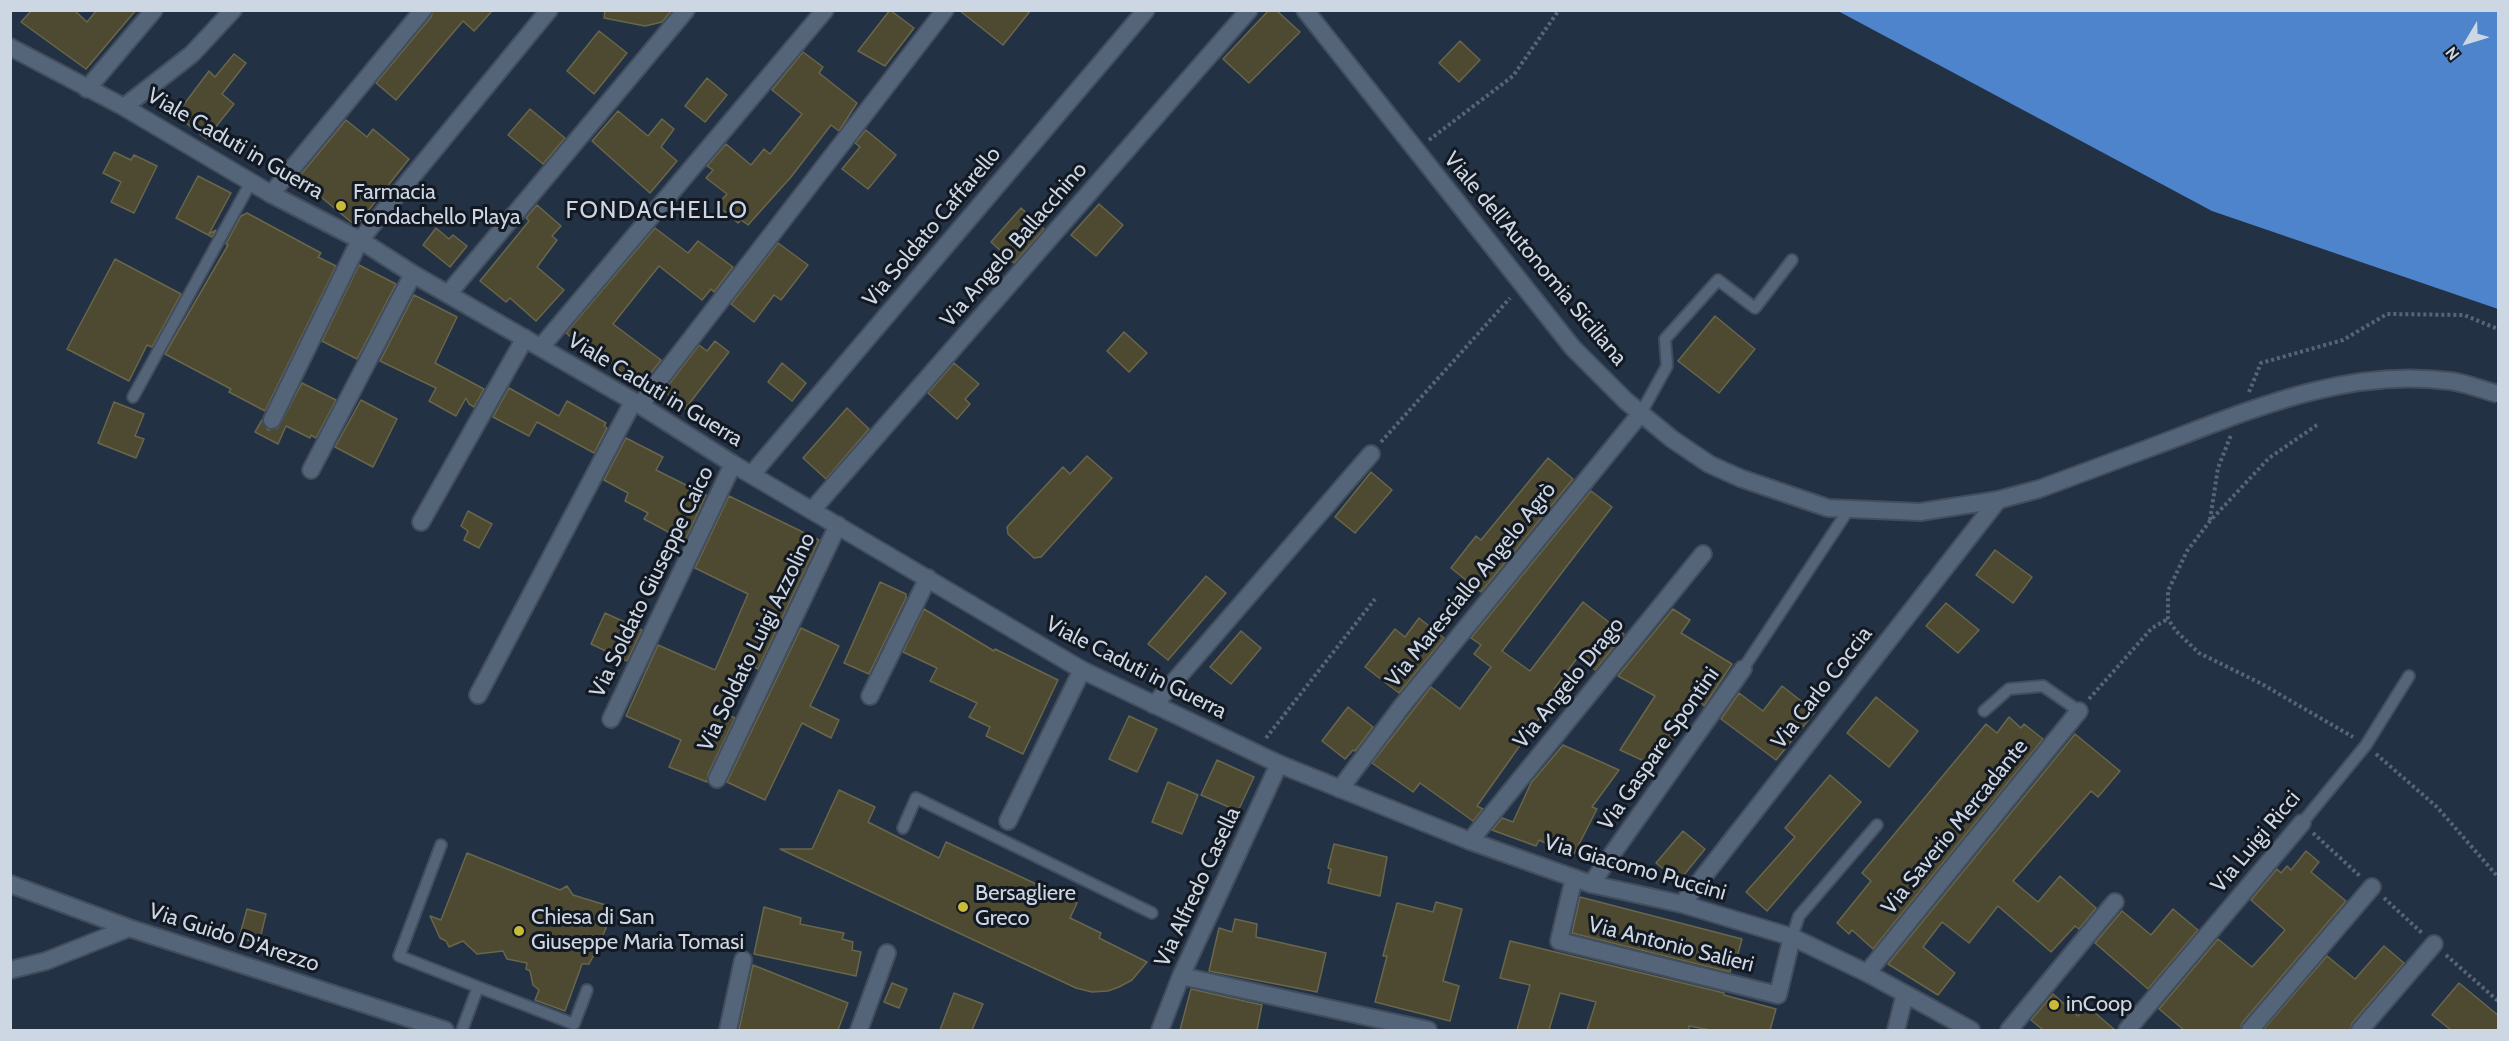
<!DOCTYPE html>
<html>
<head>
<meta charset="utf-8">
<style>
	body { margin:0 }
	#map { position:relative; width:2509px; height:1041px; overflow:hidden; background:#233144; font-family:Cabin,sans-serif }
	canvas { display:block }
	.frame { position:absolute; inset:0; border:12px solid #cdd7e3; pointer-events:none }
	.north { position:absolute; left:2437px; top:12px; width:60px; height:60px; -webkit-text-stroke:4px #131922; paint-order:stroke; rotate:232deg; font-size:16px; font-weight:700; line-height:24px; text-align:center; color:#cdd7e3 }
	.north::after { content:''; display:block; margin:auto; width:21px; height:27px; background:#cdd7e3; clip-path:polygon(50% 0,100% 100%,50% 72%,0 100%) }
</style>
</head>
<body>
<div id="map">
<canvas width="2509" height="1041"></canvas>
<div class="frame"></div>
<div class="north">N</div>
</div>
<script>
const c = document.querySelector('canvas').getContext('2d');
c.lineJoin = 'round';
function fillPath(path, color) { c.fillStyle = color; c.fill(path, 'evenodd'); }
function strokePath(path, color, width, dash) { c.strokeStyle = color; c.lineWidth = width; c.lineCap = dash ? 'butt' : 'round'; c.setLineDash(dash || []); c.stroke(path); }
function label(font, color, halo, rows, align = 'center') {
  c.font = font + ' Cabin,sans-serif'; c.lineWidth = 6; c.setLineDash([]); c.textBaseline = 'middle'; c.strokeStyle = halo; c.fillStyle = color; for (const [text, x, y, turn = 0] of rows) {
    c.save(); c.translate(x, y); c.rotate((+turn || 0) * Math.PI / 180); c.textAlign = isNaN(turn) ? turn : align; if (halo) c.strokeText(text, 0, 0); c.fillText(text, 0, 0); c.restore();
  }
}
fillPath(new Path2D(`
	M 1838,11 L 2498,11 L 2498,309 L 2212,211 Z`), '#4e84cc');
const building = new Path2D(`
	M 32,10 L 74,10 L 87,22 L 97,10 L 136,10 L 86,69 L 21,22 Z
	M 433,10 L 493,10 L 474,31 L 463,21 L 396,100 L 376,83 L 431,17 Z
	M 605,10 L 672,10 L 662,22 L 645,26 L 604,18 Z
	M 890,10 L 914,28 L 885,66 L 858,51 Z
	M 959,10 L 1031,10 L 1003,45 Z
	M 1269,10 L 1276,10 L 1300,32 L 1249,83 L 1223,59 Z
	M 599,31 L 627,53 L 594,94 L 567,71 Z
	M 1460,41 L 1480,60 L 1459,82 L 1439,63 Z
	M 803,52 L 823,67 L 819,73 L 857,103 L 839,131 L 831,125 L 791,177 L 748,225 L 741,220 L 738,223 L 717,205 L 727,194 L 706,178 L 713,170 L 707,166 L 726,144 L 751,165 L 764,149 L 770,154 L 802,114 L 772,90 Z
	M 234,54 L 246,63 L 222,94 L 234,104 L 206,139 L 176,115 L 209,71 L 215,77 Z
	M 707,78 L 727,95 L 705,122 L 685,106 Z
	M 530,109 L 565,138 L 543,164 L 508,135 Z
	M 618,111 L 648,136 L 662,119 L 674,129 L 661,147 L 677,161 L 650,193 L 592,141 Z
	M 346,120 L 367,137 L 373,129 L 409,159 L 356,226 L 298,178 Z
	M 866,130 L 896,155 L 868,189 L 842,169 L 860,147 L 855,143 Z
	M 114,152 L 131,160 L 134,155 L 157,166 L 134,213 L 111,202 L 121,182 L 103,173 Z
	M 198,176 L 231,193 L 209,234 L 216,230 L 212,237 L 176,218 Z
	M 1099,204 L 1123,225 L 1096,256 L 1071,235 Z
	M 537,205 L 561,226 L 552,236 L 557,240 L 537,267 L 564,290 L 536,321 L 510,298 L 506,302 L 480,281 L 529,221 L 526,218 Z
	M 1021,208 L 1044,229 L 1014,263 L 991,242 Z
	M 247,213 L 321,253 L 318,257 L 336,266 L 265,411 L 229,392 L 231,389 L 165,354 L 228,245 L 226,244 L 241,216 Z
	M 436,228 L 449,239 L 453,235 L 467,246 L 450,267 L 423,245 Z
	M 655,228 L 688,253 L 698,241 L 733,267 L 714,292 L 711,289 L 702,300 L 659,266 L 613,324 L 661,360 L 647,378 L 643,375 L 636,383 L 593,349 L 590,353 L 566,333 Z
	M 778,243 L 808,265 L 781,300 L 774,295 L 754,322 L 731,304 Z
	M 115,259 L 181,294 L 152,347 L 147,345 L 129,381 L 67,349 Z
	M 359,265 L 396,284 L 357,359 L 322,341 Z
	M 414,295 L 457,317 L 435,363 L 484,389 L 474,407 L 469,404 L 466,398 L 456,416 L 429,401 L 436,388 L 380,361 Z
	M 1715,316 L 1755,349 L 1719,393 L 1678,361 Z
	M 1124,332 L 1147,353 L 1129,372 L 1107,351 Z
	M 715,341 L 729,352 L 685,409 L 664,391 L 699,345 L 707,351 Z
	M 782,363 L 806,383 L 792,401 L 768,382 Z
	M 954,363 L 979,384 L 965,399 L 970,404 L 957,419 L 928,393 Z
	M 302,383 L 336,400 L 316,438 L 311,435 L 310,438 L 286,426 L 278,444 L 255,432 L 262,420 L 268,430 L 278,428 Z
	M 509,388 L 559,416 L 567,401 L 606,423 L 604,426 L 607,428 L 594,453 L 537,422 L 529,436 L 493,417 Z
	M 361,400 L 397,419 L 373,467 L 335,447 Z
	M 114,402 L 144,414 L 135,436 L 144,439 L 136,458 L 98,443 Z
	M 847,408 L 869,429 L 826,479 L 803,458 Z
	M 626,438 L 663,457 L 656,470 L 706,495 L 685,541 L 644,519 L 648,513 L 625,501 L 628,493 L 604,480 Z
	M 1087,456 L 1112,478 L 1041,557 L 1034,558 L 1008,534 L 1007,527 L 1063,467 L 1070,474 Z
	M 1548,458 L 1573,479 L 1481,592 L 1451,568 L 1476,536 L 1481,540 Z
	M 1371,472 L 1392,490 L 1355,533 L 1335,517 Z
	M 1591,491 L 1612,507 L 1502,651 L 1530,671 L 1583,602 L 1624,634 L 1595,670 L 1578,657 L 1554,689 L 1558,692 L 1477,806 L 1483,809 L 1473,821 L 1420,783 L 1413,792 L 1372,763 L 1431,687 L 1460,709 L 1491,667 L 1474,654 L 1481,645 L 1471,638 Z
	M 729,496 L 819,540 L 758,669 L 750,665 L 727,714 L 735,718 L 708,774 L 707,782 L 669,767 L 681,740 L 626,716 L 658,645 L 715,670 L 748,594 L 695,568 Z
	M 468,511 L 492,524 L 479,548 L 464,540 L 468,531 L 461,526 Z
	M 1995,550 L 2032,577 L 2013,603 L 1976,575 Z
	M 1206,576 L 1226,593 L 1168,660 L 1148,644 Z
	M 880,582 L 906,594 L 906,598 L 869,674 L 844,663 Z
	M 1946,603 L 1979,630 L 1958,653 L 1926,626 Z
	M 924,609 L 994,651 L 995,649 L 1058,680 L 1023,754 L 986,736 L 990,727 L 969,717 L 977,703 L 930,681 L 937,668 L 903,652 Z
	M 1673,609 L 1690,620 L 1681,633 L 1732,664 L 1704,706 L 1699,700 L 1655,766 L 1620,750 L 1655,696 L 1618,676 Z
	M 605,613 L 642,630 L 627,661 L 591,644 Z
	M 1419,618 L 1444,638 L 1399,693 L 1365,667 L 1395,629 L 1405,637 Z
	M 801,628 L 839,646 L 810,706 L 839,720 L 831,738 L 802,723 L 765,800 L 727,782 Z
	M 1241,631 L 1261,648 L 1231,684 L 1210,667 Z
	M 1782,686 L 1815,712 L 1776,760 L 1721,719 L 1739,693 L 1763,711 Z
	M 1876,697 L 1918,731 L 1889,767 L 1847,733 Z
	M 1348,707 L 1373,727 L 1355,751 L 1353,750 L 1345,759 L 1322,741 Z
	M 1129,716 L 1157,729 L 1137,772 L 1109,759 Z
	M 2009,717 L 2021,728 L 2024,724 L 2043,739 L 1873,949 L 1852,930 L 1849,934 L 1837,923 L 1871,881 L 1862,873 L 1986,724 L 1997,733 Z
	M 2075,734 L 2120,771 L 2098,797 L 2091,791 L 2013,881 L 2038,902 L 2060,876 L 2096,908 L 2079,929 L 2075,926 L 2051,952 L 1998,906 L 1969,943 L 1942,922 L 1923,947 L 1955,973 L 1938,995 L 1888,964 Z
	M 1563,745 L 1619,770 L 1592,807 L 1597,809 L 1573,856 L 1539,840 L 1536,846 L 1492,830 L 1502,818 L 1513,822 L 1531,783 Z
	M 1217,760 L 1254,777 L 1238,811 L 1201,795 Z
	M 1830,775 L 1861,802 L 1767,911 L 1746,892 L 1795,837 L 1785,828 Z
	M 1168,782 L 1198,795 L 1182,834 L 1152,822 Z
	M 839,790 L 875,807 L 868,822 L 939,858 L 946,842 L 1077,903 L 1070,918 L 1101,933 L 1099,938 L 1147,962 L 1132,980 L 1119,987 L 1108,991 L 1092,992 L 1076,988 L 780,849 L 812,849 Z
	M 1683,831 L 1705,849 L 1679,881 L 1656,863 Z
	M 1334,844 L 1387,857 L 1380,896 L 1328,883 L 1331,869 L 1328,868 Z
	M 2306,851 L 2319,862 L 2311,872 L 2346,901 L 2242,1023 L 2240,1030 L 2184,1030 L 2159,1009 L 2218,939 L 2252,967 L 2285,930 L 2251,900 L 2277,869 L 2281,873 L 2287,866 L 2291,870 Z
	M 467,853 L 560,890 L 567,886 L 573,895 L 609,906 L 606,928 L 598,947 L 589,964 L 582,964 L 565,1011 L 535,1000 L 539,990 L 533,985 L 530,971 L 526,969 L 527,963 L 507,959 L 503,951 L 477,954 L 463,941 L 449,947 L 446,941 L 440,938 L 430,916 L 441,920 Z
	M 1580,897 L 1742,939 L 1737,957 L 1734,957 L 1730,972 L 1572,933 Z
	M 1436,902 L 1462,909 L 1443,981 L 1459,986 L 1450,1021 L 1375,1002 L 1387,956 L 1383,956 L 1397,903 L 1433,912 Z
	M 764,907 L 801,918 L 800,924 L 844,933 L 842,939 L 853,942 L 852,950 L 861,952 L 856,976 L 754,954 Z
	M 247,909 L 266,914 L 259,943 L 239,938 Z
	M 2173,909 L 2198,930 L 2148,989 L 2095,943 L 2122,911 L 2151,935 Z
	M 1235,919 L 1257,924 L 1256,937 L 1326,953 L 1317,992 L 1209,971 L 1219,928 L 1232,932 Z
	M 1510,941 L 1724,993 L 1724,995 L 1776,1009 L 1770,1030 L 1710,1030 L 1689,1026 L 1689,1030 L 1587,1030 L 1596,1002 L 1560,993 L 1549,1030 L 1517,1030 L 1530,985 L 1500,978 Z
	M 2384,946 L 2404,963 L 2352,1023 L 2350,1030 L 2263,1030 L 2327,956 L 2355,979 Z
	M 753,965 L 848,1003 L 838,1030 L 739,1030 Z
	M 892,983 L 907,989 L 899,1008 L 884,1002 Z
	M 2459,983 L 2499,1016 L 2499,1030 L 2451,1030 L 2432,1015 Z
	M 1191,989 L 1262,1005 L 1257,1030 L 1180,1030 Z
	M 954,993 L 983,1004 L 972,1030 L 940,1030 Z
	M 2053,994 L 2078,1016 L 2087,1006 L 2115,1030 L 2043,1030 L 2031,1020 Z`);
fillPath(building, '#4d4a31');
strokePath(building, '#68664b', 1.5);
const service = new Path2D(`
	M 133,397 L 251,182
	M 1641,413 L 1667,366 L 1665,339 L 1718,280 L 1755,308 L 1792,260
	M 1743,669 L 1849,509
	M 1984,711 L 2009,689 L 2043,686 L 2079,711
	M 2302,823 L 2366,745 L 2409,676
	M 903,828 L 916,798 L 1152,913
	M 441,845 L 399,956 L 478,987
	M 1792,937 L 1799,916 L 1877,825
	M 462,1030 L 478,987 L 574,1024 L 587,990`);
const minor = new Path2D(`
	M 87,89 L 154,10
	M 271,194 L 423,10
	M 448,294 L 686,10
	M 541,347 L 825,10
	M 640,405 L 945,10
	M 272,420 L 360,240 L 549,10
	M 311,470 L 413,274
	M 752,474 L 1146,10
	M 813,509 L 1249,10
	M 421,522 L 525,338
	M 478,695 L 633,402
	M 870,696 L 928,578
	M 1154,705 L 1371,454
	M 611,719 L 733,464
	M 717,779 L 838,525
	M 1340,789 L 1402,706 L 1641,413
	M 1008,821 L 1082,670
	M 1470,841 L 1703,554
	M 1574,878 L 1559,941 L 1778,995 L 1792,937
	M 10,884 L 129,928 L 445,1030
	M 1591,884 L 1743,669
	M 1682,904 L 1998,500
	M 10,970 L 46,961 L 129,928
	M 1867,973 L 2079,711
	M 1181,976 L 1428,1030
	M 728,1030 L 743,960
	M 859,1030 L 887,953
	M 1160,1030 L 1181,976 L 1279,764
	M 1896,1030 L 1905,994
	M 2009,1030 L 2115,902
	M 2127,1030 L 2302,823
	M 2250,1030 L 2372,887
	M 2360,1030 L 2434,944`);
const tertiary = new Path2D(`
	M 1305,10 L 1573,348 L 1626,401 L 1672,439 L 1709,464 L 1740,478 L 1828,508 L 1920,512 L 1998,500 L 2039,489 L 2152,447
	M 10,47 L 124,107 L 271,194 L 360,240 L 413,274 L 640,405 L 733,464 L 1082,670 L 1279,764 L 1470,841 L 1591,884 L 1682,904 L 1792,937 L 1867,973 L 1971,1030
	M 124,107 L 192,54 L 233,10`);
strokePath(service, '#424e5e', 14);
strokePath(minor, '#424e5e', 20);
strokePath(tertiary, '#424e5e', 20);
strokePath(new Path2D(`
	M 1429,140 L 1513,76 L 1559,10
	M 2249,392 L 2261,363 L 2343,340 L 2387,314 L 2464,315 L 2498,329
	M 2317,425 L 2269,458 L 2210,521 L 2187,551 L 2168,591 L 2168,619 L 2176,631 L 2199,653 L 2260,683 L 2353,737
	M 1381,442 L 1510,298
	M 2210,520 L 2218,468 L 2231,435
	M 2089,699 L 2152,628 L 2168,619
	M 1266,738 L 1375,599
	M 2376,754 L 2437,807 L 2498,877
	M 2313,833 L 2361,877
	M 2384,898 L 2423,934
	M 2446,955 L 2498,1001`), '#586576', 4, [3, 3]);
strokePath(service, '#546479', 10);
strokePath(minor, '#546479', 16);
strokePath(tertiary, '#546479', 16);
const tertiaryBridge = new Path2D(`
	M 2152,447 C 2248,411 2345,367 2450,381 C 2466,383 2483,390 2498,394`);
strokePath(tertiaryBridge, '#424e5e', 20, []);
strokePath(tertiaryBridge, '#546479', 16);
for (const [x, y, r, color] of [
	[341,206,6,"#c9ba3a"],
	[963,907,6,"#c9ba3a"],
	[519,931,6,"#c9ba3a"],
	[2054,1005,6,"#c9ba3a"]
]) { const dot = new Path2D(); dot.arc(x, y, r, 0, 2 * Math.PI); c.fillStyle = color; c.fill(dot); strokePath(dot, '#131922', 2); }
label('22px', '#cdd7e3', '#131922', [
	["Viale Caduti in Guerra",235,144,30],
	["Via Soldato Caffarello",932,227,-50],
	["Via Angelo Ballacchino",1014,245,-49],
	["Viale dell'Autonomia Siciliana",1535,259,50],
	["Viale Caduti in Guerra",655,390,31],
	["Via Soldato Giuseppe Caico",652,582,-64],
	["Via Maresciallo Angelo Agrò",1471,585,-51],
	["Via Soldato Luigi Azzolino",757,642,-64],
	["Viale Caduti in Guerra",1136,668,27],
	["Via Angelo Drago",1569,683,-51],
	["Via Carlo Coccia",1822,688,-52],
	["Via Gaspare Spontini",1659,749,-55],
	["Via Saverio Mercadante",1955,827,-51],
	["Via Luigi Ricci",2256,842,-50],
	["Via Giacomo Puccini",1635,868,16],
	["Via Alfredo Casella",1198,887,-65],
	["Via Guido D'Arezzo",234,938,18],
	["Via Antonio Salieri",1671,945,14]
]);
label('22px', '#cdd7e3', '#131922', [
	["Farmacia",353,193],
	["Fondachello Playa",353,218],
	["Bersagliere",975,894],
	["Greco",975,919],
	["Chiesa di San",531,918],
	["Giuseppe Maria Tomasi",531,943],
	["inCoop",2066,1005]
], 'left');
c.letterSpacing = '1.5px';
label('24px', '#cdd7e3', '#131922', [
	["FONDACHELLO",657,211]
]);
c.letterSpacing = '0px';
</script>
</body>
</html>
